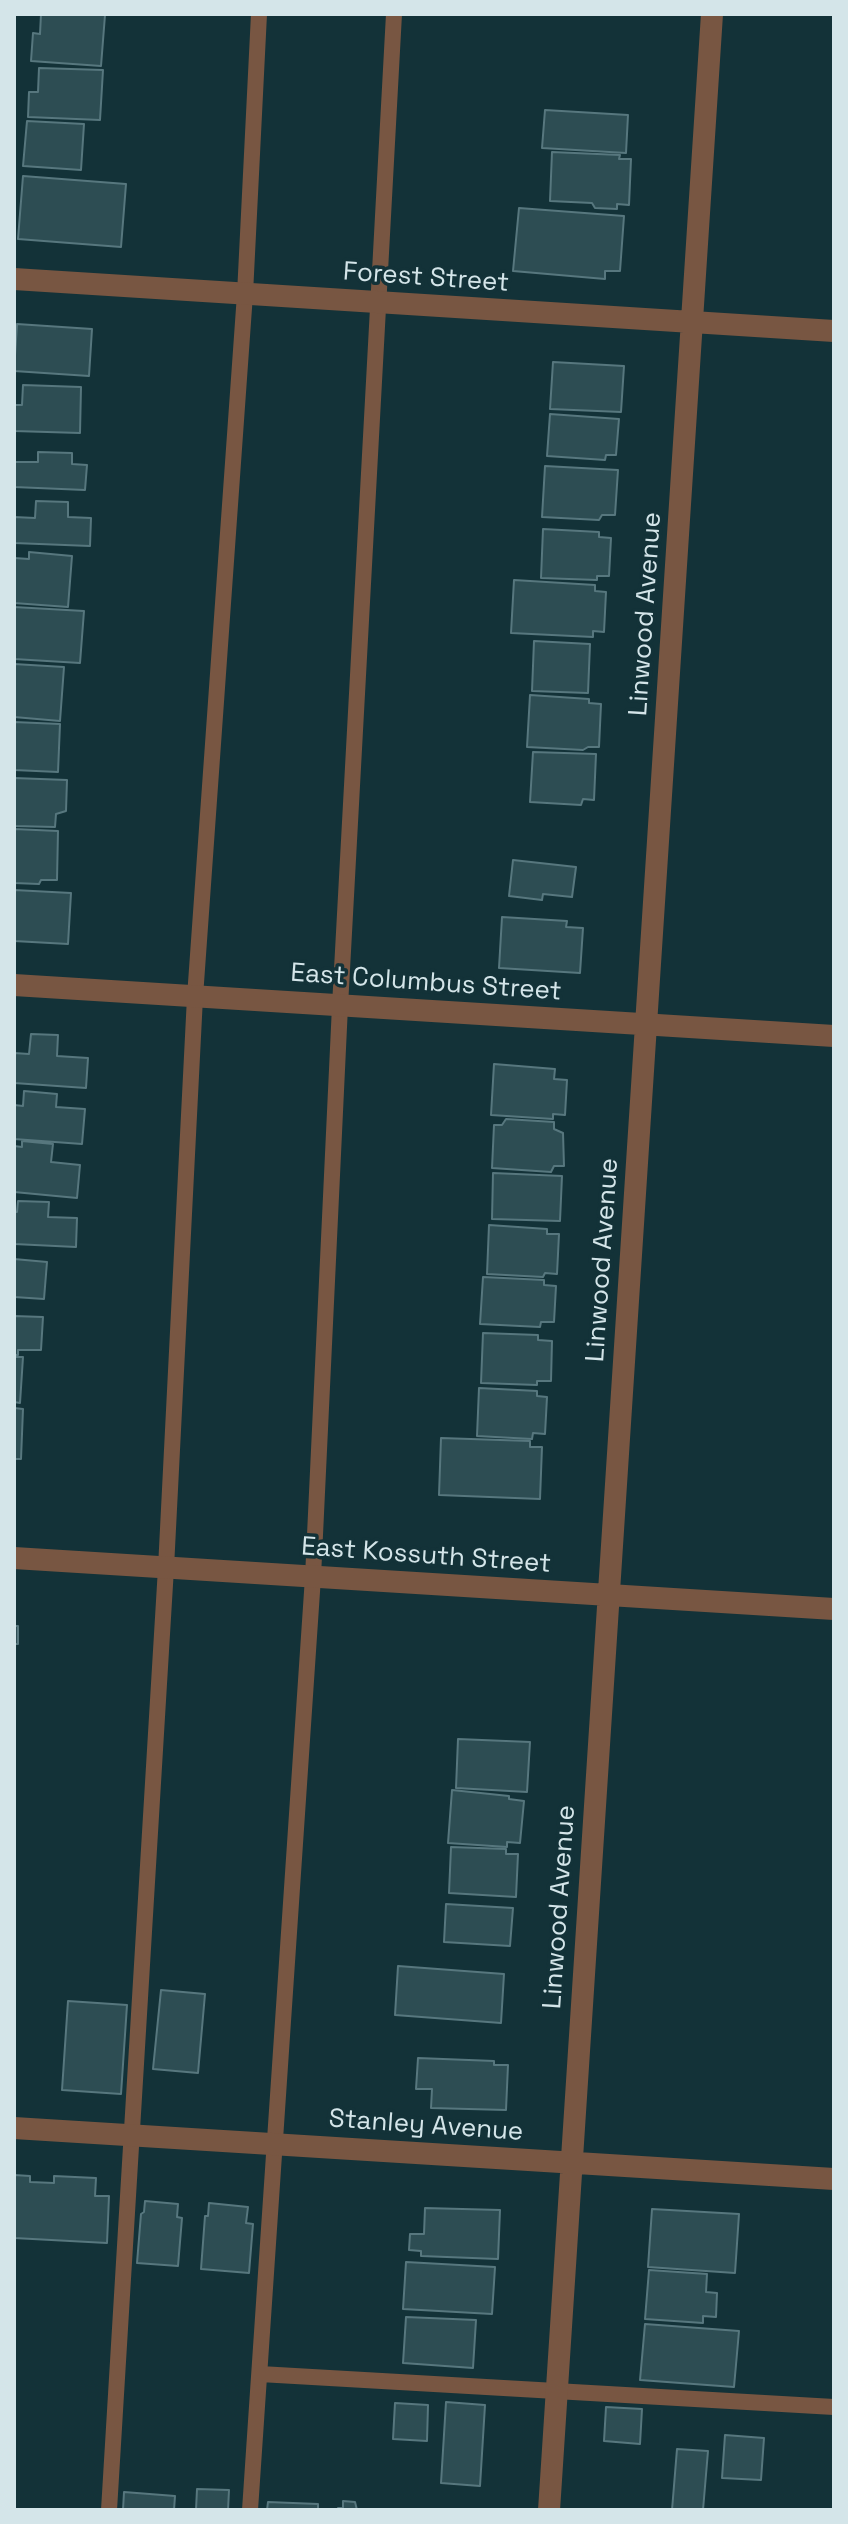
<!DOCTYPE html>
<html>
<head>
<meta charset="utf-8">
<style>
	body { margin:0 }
	#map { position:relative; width:848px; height:2524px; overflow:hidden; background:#133238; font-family:"Space Grotesk",sans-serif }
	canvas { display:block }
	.frame { position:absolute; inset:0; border:16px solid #d4e5e9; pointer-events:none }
</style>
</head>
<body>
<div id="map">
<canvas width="848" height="2524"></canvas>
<div class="frame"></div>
</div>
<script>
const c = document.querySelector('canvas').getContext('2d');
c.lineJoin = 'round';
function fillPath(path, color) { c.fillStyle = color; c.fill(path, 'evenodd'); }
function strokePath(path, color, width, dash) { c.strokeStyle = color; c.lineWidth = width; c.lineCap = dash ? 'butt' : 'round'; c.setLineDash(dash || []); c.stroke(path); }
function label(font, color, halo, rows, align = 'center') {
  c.font = font + ' "Space Grotesk",sans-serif'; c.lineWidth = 7; c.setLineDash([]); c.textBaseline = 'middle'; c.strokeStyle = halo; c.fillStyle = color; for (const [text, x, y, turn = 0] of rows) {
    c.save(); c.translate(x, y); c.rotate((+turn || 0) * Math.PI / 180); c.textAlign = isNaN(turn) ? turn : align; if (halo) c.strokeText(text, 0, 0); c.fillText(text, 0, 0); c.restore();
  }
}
const building = new Path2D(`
	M 41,14 L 105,15 L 101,66 L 31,61 L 33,33 L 40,34 Z
	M 39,68 L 103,70 L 100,120 L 28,117 L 29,92 L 38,92 Z
	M 545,110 L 628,115 L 626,153 L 542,148 Z
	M 27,121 L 84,124 L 81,170 L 23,166 Z
	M 552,152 L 620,155 L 619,159 L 631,159 L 629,205 L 617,204 L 617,209 L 595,208 L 592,203 L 550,201 Z
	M 23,176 L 126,184 L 121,247 L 18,239 Z
	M 519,208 L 624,216 L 620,271 L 605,271 L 605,279 L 513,271 Z
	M 17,324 L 92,329 L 89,376 L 14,371 Z
	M 553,362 L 624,366 L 621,412 L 550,409 Z
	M 23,385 L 81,387 L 80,433 L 14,431 L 14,405 L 22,405 Z
	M 550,414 L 619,419 L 616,455 L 606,455 L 605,460 L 547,456 Z
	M 38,452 L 72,453 L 72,464 L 87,465 L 85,490 L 14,487 L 14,462 L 38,462 Z
	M 545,466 L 618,470 L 615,515 L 602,515 L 599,520 L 542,517 Z
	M 36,501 L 68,502 L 68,517 L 91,518 L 90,546 L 14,543 L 14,517 L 35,518 Z
	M 543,529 L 599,532 L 599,537 L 611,538 L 609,576 L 597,576 L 597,580 L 541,578 Z
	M 29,552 L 72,556 L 68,607 L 14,603 L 14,558 L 29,559 Z
	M 514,580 L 595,585 L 595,591 L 606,592 L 604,632 L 593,631 L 593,637 L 511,633 Z
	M 14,607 L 84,611 L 80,663 L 14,659 Z
	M 534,641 L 590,644 L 588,693 L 532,691 Z
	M 14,664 L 64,667 L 60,721 L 14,717 Z
	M 530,695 L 589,699 L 589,703 L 601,704 L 599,747 L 588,747 L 583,750 L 527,747 Z
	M 14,722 L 60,724 L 58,772 L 14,770 Z
	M 533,752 L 596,754 L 594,800 L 583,799 L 581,805 L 530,802 Z
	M 14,778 L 67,780 L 66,811 L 56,814 L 55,827 L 14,826 Z
	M 14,829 L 58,831 L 57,880 L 41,880 L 39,884 L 14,883 Z
	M 513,860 L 576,867 L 572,897 L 543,894 L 542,900 L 509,896 Z
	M 14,890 L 71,893 L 68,944 L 14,941 Z
	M 502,917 L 567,921 L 566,927 L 583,928 L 580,973 L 499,968 Z
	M 31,1034 L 58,1035 L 57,1056 L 88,1058 L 86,1088 L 14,1083 L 14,1053 L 29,1054 Z
	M 494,1064 L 555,1069 L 554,1079 L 567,1080 L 565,1115 L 553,1114 L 553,1119 L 491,1115 Z
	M 24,1091 L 57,1094 L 56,1107 L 85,1109 L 82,1144 L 14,1139 L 14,1105 L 23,1106 Z
	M 506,1119 L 554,1122 L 554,1129 L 563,1133 L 564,1166 L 554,1166 L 551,1172 L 492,1168 L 494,1125 L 502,1125 Z
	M 22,1141 L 53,1144 L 51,1162 L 80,1165 L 77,1198 L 14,1192 L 14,1146 L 22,1147 Z
	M 493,1173 L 562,1176 L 560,1221 L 492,1219 Z
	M 18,1201 L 49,1202 L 48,1217 L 77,1218 L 76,1247 L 14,1244 L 14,1212 L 17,1212 Z
	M 489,1225 L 547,1229 L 547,1234 L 559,1234 L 557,1274 L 545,1273 L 543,1277 L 487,1274 Z
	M 14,1259 L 47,1262 L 44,1299 L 14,1297 Z
	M 483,1277 L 544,1280 L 544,1285 L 556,1286 L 554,1322 L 541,1322 L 540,1327 L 480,1324 Z
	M 14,1316 L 43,1317 L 41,1350 L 18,1350 L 18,1355 L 14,1355 Z
	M 483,1333 L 538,1335 L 538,1340 L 552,1341 L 551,1381 L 537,1381 L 537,1385 L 481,1383 Z
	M 14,1357 L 23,1357 L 20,1403 L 14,1402 Z
	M 479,1388 L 537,1391 L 537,1396 L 547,1397 L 545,1434 L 533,1433 L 532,1439 L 477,1436 Z
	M 14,1408 L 23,1409 L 21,1459 L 14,1459 Z
	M 441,1438 L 530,1441 L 530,1447 L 542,1447 L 540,1499 L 439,1495 Z
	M 14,1626 L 18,1626 L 18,1644 L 14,1644 Z
	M 458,1739 L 530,1742 L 527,1792 L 456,1788 Z
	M 452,1790 L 509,1796 L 509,1799 L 524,1801 L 520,1843 L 507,1842 L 507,1847 L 448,1843 Z
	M 451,1847 L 506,1849 L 506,1854 L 518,1854 L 516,1897 L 449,1893 Z
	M 446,1904 L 513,1908 L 510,1946 L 444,1942 Z
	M 398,1966 L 504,1974 L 501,2023 L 395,2015 Z
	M 161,1990 L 205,1994 L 198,2073 L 153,2069 Z
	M 68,2001 L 127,2005 L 121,2094 L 62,2090 Z
	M 418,2058 L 494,2061 L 494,2065 L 508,2065 L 506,2110 L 431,2108 L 432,2089 L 416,2089 Z
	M 14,2175 L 30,2176 L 30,2182 L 54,2183 L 54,2176 L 96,2178 L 95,2196 L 109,2196 L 107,2243 L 14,2238 Z
	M 145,2201 L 178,2204 L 177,2217 L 182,2218 L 178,2266 L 137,2263 L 141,2214 L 144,2212 Z
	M 209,2203 L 248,2207 L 246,2223 L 253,2224 L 249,2273 L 201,2269 L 205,2216 L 208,2216 Z
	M 425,2208 L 500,2210 L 498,2259 L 421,2256 L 421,2251 L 409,2250 L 410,2234 L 424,2234 Z
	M 652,2209 L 739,2214 L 735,2273 L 648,2267 Z
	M 406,2262 L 495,2267 L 492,2314 L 403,2309 Z
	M 649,2270 L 707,2274 L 706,2292 L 717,2293 L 716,2317 L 703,2316 L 703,2323 L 645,2319 Z
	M 406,2317 L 476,2320 L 473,2368 L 403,2363 Z
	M 645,2324 L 739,2331 L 734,2387 L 640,2380 Z
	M 446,2402 L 485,2405 L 480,2486 L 441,2483 Z
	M 395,2403 L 428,2405 L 427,2441 L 393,2439 Z
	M 606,2407 L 642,2409 L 640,2444 L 604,2441 Z
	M 725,2435 L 764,2438 L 761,2480 L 722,2478 Z
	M 677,2449 L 708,2451 L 703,2510 L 672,2510 Z
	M 197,2489 L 229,2490 L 228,2510 L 196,2510 Z
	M 124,2492 L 175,2496 L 174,2510 L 123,2510 Z
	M 343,2501 L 355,2502 L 357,2510 L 338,2510 L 338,2508 L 343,2508 Z
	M 268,2502 L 318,2504 L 318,2510 L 267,2510 Z`);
fillPath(building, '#2d4d53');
strokePath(building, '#57777e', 2);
strokePath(new Path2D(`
	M 260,2374 L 834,2407
	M 109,2510 L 166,1568 L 195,997 L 245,294 L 259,14
	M 250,2510 L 313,1577 L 340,1006 L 394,14`), '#785642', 16);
strokePath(new Path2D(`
	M 14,279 L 834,331
	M 14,985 L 834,1036
	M 14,1558 L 834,1609
	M 14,2128 L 834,2179
	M 549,2510 L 712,14`), '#785642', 22);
label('26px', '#d4e5e9', '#133238', [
	["Forest Street",426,278,4],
	["Linwood Avenue",646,614,-86],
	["East Columbus Street",426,983,4],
	["Linwood Avenue",603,1260,-86],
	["East Kossuth Street",426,1556,4],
	["Linwood Avenue",560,1907,-86],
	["Stanley Avenue",426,2126,4]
]);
</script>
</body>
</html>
